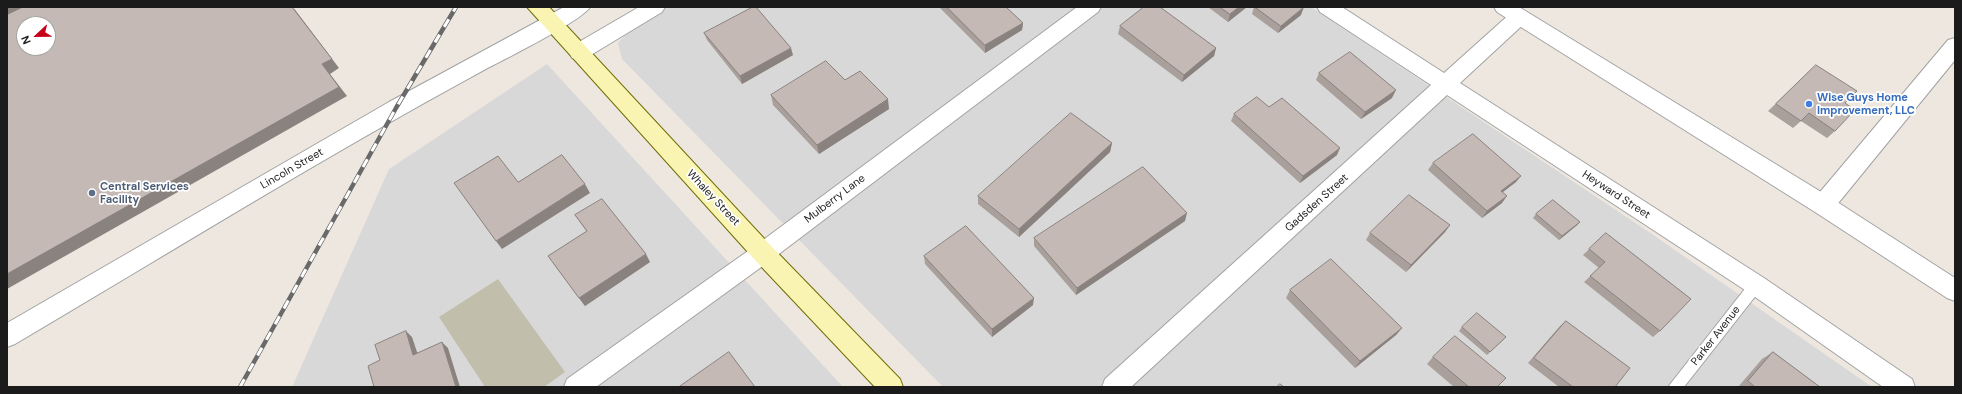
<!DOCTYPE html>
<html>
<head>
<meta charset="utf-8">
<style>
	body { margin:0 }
	#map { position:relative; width:1962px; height:394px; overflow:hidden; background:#ede7e0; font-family:"DM Sans",sans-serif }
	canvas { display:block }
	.frame { position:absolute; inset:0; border:8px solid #1b1b1b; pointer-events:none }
	.north { position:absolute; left:16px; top:16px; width:40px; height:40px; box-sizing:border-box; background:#fff; border:1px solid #a4a4a4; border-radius:50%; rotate:248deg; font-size:11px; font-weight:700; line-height:16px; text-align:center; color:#1b1b1b }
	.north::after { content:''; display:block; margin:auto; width:14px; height:18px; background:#c60019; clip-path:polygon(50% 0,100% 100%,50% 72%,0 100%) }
</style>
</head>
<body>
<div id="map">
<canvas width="1962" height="394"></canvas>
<div class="frame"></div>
<div class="north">N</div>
</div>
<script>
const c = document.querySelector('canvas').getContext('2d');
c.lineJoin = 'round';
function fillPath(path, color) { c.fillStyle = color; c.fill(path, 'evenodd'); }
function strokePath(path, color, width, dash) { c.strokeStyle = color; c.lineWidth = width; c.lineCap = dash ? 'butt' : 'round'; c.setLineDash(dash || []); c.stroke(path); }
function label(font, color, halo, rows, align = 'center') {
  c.font = font + ' "DM Sans",sans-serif'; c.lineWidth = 3.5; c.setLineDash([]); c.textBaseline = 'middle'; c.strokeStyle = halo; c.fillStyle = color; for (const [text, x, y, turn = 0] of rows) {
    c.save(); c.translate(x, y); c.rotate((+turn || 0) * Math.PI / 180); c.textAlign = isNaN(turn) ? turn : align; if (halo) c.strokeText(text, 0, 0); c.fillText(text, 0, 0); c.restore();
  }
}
fillPath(new Path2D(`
	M 668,7 L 1311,7 L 1649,232 L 1872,387 L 943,387 L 622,59 L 618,43 L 631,29 Z
	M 547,64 L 843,387 L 292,387 L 389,169 Z`), '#d9d8d8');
fillPath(new Path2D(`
	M 498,279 L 565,372 L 544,387 L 485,387 L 439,317 Z`), '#c1bfac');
const service = new Path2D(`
	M 1756,279 L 1761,281 L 1763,285 L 1761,289 L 1684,387 L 1668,387 L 1751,281 Z`);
const minor = new Path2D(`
	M 1077,7 L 1101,7 L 1098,12 L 771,260 L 596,387 L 564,387 L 567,379 L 755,246 Z
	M 1317,7 L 1342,7 L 1444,73 L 1512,12 L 1519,10 L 1526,12 L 1529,17 L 1526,22 L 1460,83 L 1764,278 L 1912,379 L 1915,387 L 1883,387 L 1748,292 L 1447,95 L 1131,387 L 1102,387 L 1105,379 L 1431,85 L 1320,12 Z
	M 1955,38 L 1955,60 L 1831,212 L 1823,214 L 1815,212 L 1812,205 L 1815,198 L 1948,40 Z`);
const tertiary = new Path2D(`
	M 564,7 L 590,7 C 582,21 503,60 484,70 C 325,156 171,252 15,344 L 7,347 L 7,323 L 389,102 Z
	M 639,7 L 665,7 L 662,12 L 586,58 L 579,60 L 572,58 L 569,52 L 572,46 Z
	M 1494,7 L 1519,7 L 1831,198 L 1955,278 L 1955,301 L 1947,298 L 1815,212 L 1497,12 Z`);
const secondary = new Path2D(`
	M 527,7 L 549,7 L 771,246 L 900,379 L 903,387 L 875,387 L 755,260 Z`);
strokePath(service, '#a2a2a2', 2);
strokePath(minor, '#a2a2a2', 2);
strokePath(tertiary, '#a2a2a2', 2);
strokePath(secondary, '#706e04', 2);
fillPath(service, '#fff');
fillPath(minor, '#fff');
fillPath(tertiary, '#fff');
fillPath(secondary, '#f9f4b2');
const rail = new Path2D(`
	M 240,387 L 396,108 L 456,7`);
strokePath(rail, '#696969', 4.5);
strokePath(rail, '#fff', 3, [9]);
fillPath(new Path2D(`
	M 939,7 L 1006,7 L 1023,23 L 1022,30 L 985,53 Z
	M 1208,7 L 1247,7 L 1228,22 Z
	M 1254,7 L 1301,15 L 1278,33 L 1252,14 Z
	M 1120,26 L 1216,48 L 1214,56 L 1182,82 L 1118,34 Z
	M 704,33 L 793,55 L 742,84 L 707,40 Z
	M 1816,65 L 1845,103 L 1835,131 L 1827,138 L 1801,121 L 1793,128 L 1768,111 Z
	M 1319,73 L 1392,98 L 1361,119 L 1316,80 Z
	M 771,95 L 889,109 L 819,154 L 773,105 Z
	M 1269,107 L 1337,155 L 1300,183 L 1231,121 L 1234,114 Z
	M 1112,143 L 1110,152 L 1019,237 L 978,204 L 978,196 Z
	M 1433,163 L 1516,182 L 1503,192 L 1502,203 L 1482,218 L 1428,170 Z
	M 1536,214 L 1580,222 L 1576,226 L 1559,240 L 1533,218 Z
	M 575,215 L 650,262 L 585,306 L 554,264 L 587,232 Z
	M 1185,221 L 1076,295 L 1034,246 L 1034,238 Z
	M 1450,225 L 1445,232 L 1406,272 L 1366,240 L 1370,233 Z
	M 1606,233 L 1660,331 L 1653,337 L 1584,282 L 1599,268 L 1583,255 Z
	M 924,256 L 1033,305 L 992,337 L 925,264 Z
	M 1290,290 L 1402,328 L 1396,335 L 1355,368 L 1286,298 Z
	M 1566,321 L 1615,387 L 1559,387 L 1528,363 L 1560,326 Z
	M 1462,327 L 1506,337 L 1487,355 L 1459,331 Z
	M 1773,352 L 1820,387 L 1738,387 L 1762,359 Z
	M 1433,357 L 1497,387 L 1454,387 L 1427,364 Z`), '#a99f9b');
fillPath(new Path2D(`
	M 7,7 L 24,7 L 7,15 Z
	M 293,7 L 339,68 L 330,74 L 347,96 L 7,289 L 7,274 L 322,64 Z
	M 1239,7 L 1247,7 L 1228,22 L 1230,14 Z
	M 1304,7 L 1301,15 L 1278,33 L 1281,26 Z
	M 1023,23 L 1022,30 L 985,53 L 985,45 Z
	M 791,48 L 793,55 L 742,84 L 740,76 Z
	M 1216,48 L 1214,56 L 1182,82 L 1184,75 Z
	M 1396,90 L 1392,98 L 1361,119 L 1365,112 Z
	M 888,99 L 889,109 L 819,154 L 817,145 Z
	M 1112,143 L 1110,152 L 1019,237 L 1019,229 Z
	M 1340,148 L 1337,155 L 1300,183 L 1303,176 Z
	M 1521,176 L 1516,182 L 1496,197 L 1501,191 Z
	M 585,184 L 590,193 L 502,249 L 496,241 Z
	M 1507,196 L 1502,203 L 1482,218 L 1487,211 Z
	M 1187,213 L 1185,221 L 1076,295 L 1077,288 Z
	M 1580,222 L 1576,226 L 1559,240 L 1562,236 Z
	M 1450,225 L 1445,232 L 1406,272 L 1411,265 Z
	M 646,254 L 650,262 L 585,306 L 579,298 Z
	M 1034,298 L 1033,305 L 992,337 L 992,329 Z
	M 1402,328 L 1396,335 L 1355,368 L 1360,361 Z
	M 406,331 L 412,337 L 420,361 L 413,355 Z
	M 442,342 L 448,348 L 460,387 L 456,387 Z`), '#89827e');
const building = new Path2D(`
	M 23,7 L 292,7 L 332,59 L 322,64 L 339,87 L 7,274 L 7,15 ZM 24,24 L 48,24 L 48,48 L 24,48 Z
	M 753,7 L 756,7 L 791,48 L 740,76 L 704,33 Z
	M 947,7 L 1006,7 L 1023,23 L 985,45 Z
	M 1144,7 L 1160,7 L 1216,48 L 1184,75 L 1120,26 Z
	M 1220,7 L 1239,7 L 1230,14 Z
	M 1255,7 L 1304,7 L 1281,26 Z
	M 1350,52 L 1396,90 L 1365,112 L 1319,73 Z
	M 826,61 L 845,80 L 860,71 L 888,99 L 817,145 L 771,95 Z
	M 1816,65 L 1857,91 L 1845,103 L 1855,110 L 1835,131 L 1809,113 L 1801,121 L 1776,104 Z
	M 1257,97 L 1269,107 L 1282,98 L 1340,148 L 1303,176 L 1234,114 Z
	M 1071,113 L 1112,143 L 1019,229 L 978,196 Z
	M 1473,134 L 1521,176 L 1501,191 L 1507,196 L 1487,211 L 1433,163 Z
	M 562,155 L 585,184 L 496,241 L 454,183 L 498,156 L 518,182 Z
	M 1143,167 L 1187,213 L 1077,288 L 1034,238 Z
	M 1409,195 L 1450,225 L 1411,265 L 1370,233 Z
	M 602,199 L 646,254 L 579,298 L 548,256 L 587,231 L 575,215 Z
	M 1553,200 L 1580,222 L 1562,236 L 1536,214 Z
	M 966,226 L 1034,298 L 992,329 L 924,256 Z
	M 1606,233 L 1691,299 L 1660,331 L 1590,276 L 1605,262 L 1589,249 Z
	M 1331,259 L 1402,328 L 1360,361 L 1290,290 Z
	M 1477,313 L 1506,337 L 1490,352 L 1462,327 Z
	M 1566,321 L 1630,368 L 1615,387 L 1573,387 L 1534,358 Z
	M 406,331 L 413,355 L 442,342 L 456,387 L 374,387 L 368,366 L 380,360 L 375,345 Z
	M 1455,336 L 1506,378 L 1497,387 L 1469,387 L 1433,357 Z
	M 729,352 L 755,387 L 679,387 Z
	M 1773,352 L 1820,387 L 1755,387 L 1748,381 Z
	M 1280,384 L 1284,387 L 1277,387 Z`);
fillPath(building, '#c4b9b4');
strokePath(building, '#89827e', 1);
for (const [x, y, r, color] of [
	[1809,104,4,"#3f7fe0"],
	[92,193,4,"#5c6f8a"]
]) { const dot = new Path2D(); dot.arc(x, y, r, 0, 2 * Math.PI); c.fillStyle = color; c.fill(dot); strokePath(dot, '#fff', 1.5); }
label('bold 11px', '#366cbe', '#fff', [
	["Wise Guys Home",1817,98],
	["Improvement, LLC",1817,111]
], 'left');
label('11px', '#1b1b1b', '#fff', [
	["Lincoln Street",292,169,-30],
	["Heyward Street",1616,195,33],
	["Whaley Street",713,198,47],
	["Mulberry Lane",835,199,-37],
	["Gadsden Street",1317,203,-42],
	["Parker Avenue",1716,336,-52]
]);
label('bold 11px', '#4e5e75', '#fff', [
	["Central Services",100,187],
	["Facility",100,200]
], 'left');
</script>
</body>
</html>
